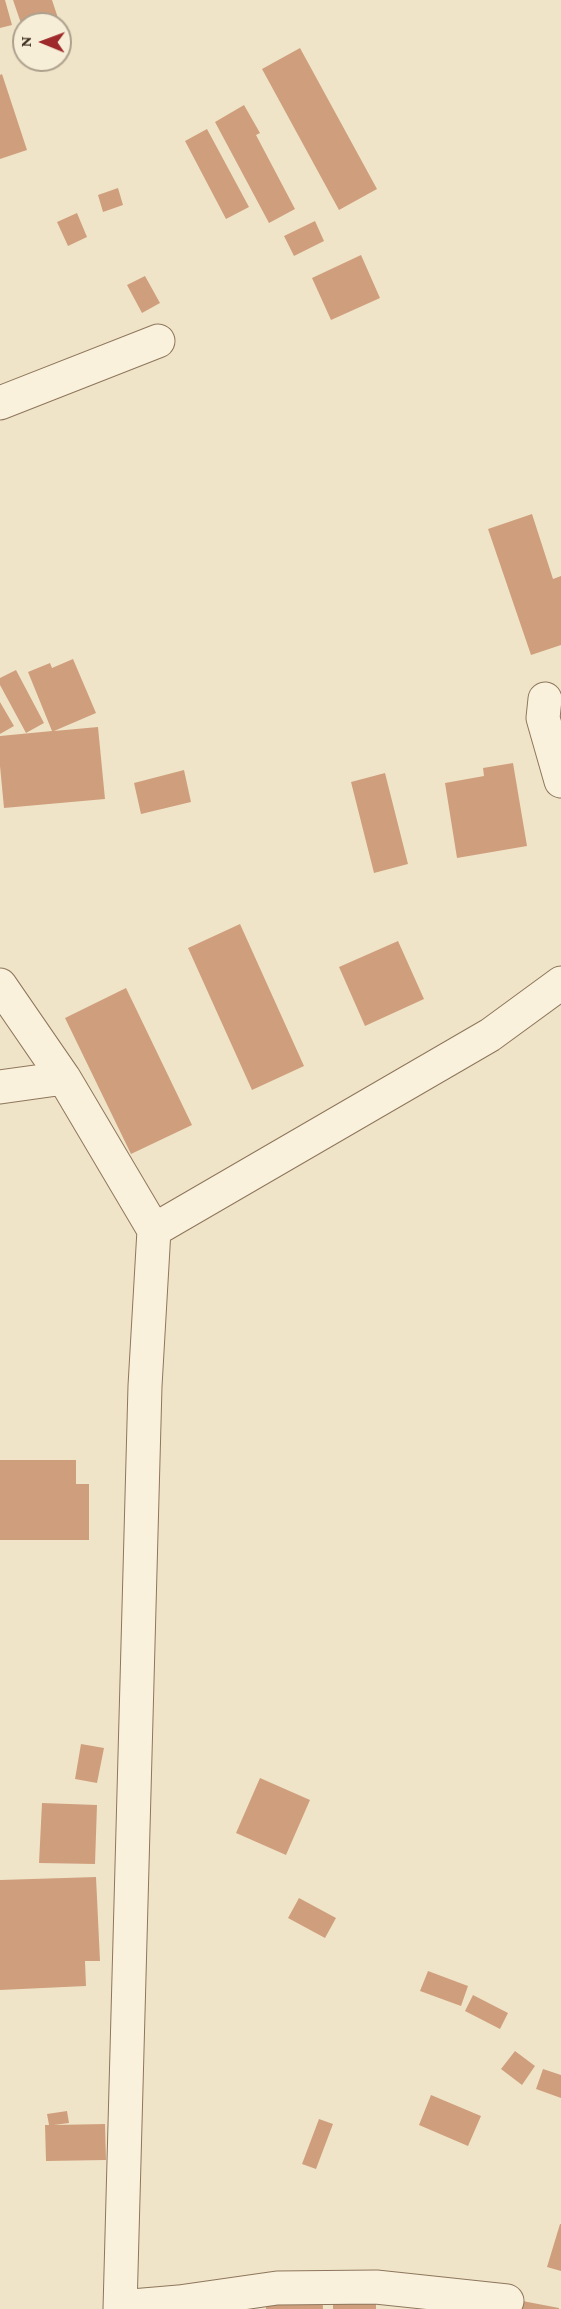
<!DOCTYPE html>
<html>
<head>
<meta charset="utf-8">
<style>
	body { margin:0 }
	#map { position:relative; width:561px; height:2309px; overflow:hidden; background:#f0e4c8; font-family:"Crimson Pro",serif }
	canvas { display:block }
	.north { position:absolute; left:12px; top:12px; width:60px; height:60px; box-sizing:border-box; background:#f7eed8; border:2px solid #ada18e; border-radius:50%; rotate:271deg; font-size:16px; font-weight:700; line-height:24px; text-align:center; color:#3d2e20 }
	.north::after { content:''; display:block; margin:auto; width:21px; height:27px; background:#9e2a2b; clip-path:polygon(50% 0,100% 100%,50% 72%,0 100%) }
</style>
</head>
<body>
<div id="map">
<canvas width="561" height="2309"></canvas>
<div class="north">N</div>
</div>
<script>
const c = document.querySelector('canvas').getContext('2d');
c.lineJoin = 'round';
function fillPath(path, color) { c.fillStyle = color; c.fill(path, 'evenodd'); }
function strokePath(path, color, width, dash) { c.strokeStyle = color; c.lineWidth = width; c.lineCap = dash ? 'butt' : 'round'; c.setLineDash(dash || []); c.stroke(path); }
fillPath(new Path2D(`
	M 0,0 L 5,0 L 12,25 L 0,28 Z
	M 13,0 L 52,0 L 60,24 L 24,24 L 24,32 Z
	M 300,48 L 377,189 L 339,210 L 262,69 Z
	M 2,74 L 27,150 L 0,159 L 0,75 Z
	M 244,105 L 260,133 L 256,135 L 295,209 L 269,223 L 215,122 Z
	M 207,129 L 249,207 L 226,219 L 185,141 Z
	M 118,188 L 123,205 L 103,212 L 98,195 Z
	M 77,213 L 87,237 L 68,246 L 57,222 Z
	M 315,221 L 324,241 L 294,256 L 284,236 Z
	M 361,255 L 380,298 L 331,320 L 312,278 Z
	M 145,276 L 160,303 L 142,313 L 127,285 Z
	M 532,514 L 553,579 L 561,576 L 561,645 L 531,655 L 488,529 Z
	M 73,659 L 96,713 L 54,731 L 98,727 L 105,799 L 4,808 L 0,766 L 0,736 L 52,731 L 28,672 L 50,663 L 52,668 Z
	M 16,670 L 44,723 L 26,733 L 0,685 L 0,678 Z
	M 0,702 L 14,726 L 0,734 Z
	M 513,763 L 527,846 L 457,858 L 445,783 L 484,776 L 483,768 Z
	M 184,770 L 191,802 L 141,814 L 134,783 Z
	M 385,773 L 408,864 L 374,873 L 351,782 Z
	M 240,924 L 304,1066 L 252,1090 L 188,948 Z
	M 398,941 L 424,999 L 365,1026 L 339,967 Z
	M 126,988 L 192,1125 L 131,1154 L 65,1018 Z
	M 0,1460 L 76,1460 L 76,1484 L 89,1484 L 89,1540 L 0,1540 Z
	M 81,1744 L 104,1748 L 97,1783 L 75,1779 Z
	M 260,1778 L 310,1800 L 286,1855 L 236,1833 Z
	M 42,1803 L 97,1805 L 95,1864 L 39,1863 Z
	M 96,1877 L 100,1961 L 85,1961 L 86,1986 L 0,1990 L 0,1880 Z
	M 299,1898 L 336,1918 L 325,1938 L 288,1918 Z
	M 428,1971 L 468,1986 L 461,2006 L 420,1991 Z
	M 473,1995 L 508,2013 L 500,2029 L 465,2011 Z
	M 515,2051 L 535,2066 L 522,2085 L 501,2069 Z
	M 543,2069 L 561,2075 L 561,2098 L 536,2089 Z
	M 431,2095 L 481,2116 L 468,2146 L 419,2125 Z
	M 67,2111 L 69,2123 L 54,2125 L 105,2124 L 106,2160 L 46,2161 L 45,2125 L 49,2125 L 47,2114 Z
	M 319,2119 L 333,2124 L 316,2169 L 302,2164 Z
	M 560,2224 L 561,2224 L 561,2271 L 547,2267 Z
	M 322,2287 L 323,2309 L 266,2309 L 265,2291 Z
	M 507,2298 L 559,2308 L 559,2309 L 505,2309 Z
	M 333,2302 L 376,2303 L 376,2309 L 333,2309 Z`), '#cf9f7d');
const minor = new Path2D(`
	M 0,403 L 158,341
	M 545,699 L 543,718 L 561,781
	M 0,985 L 64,1078 L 154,1230
	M 0,1087 L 64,1078
	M 120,2307 L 179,2302 L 277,2288 L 376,2287 L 507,2301
	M 120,2309 L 145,1386 L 154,1230 L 490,1035 L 561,983`);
strokePath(minor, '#8d765c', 35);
strokePath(minor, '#faf1dc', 33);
</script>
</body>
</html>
